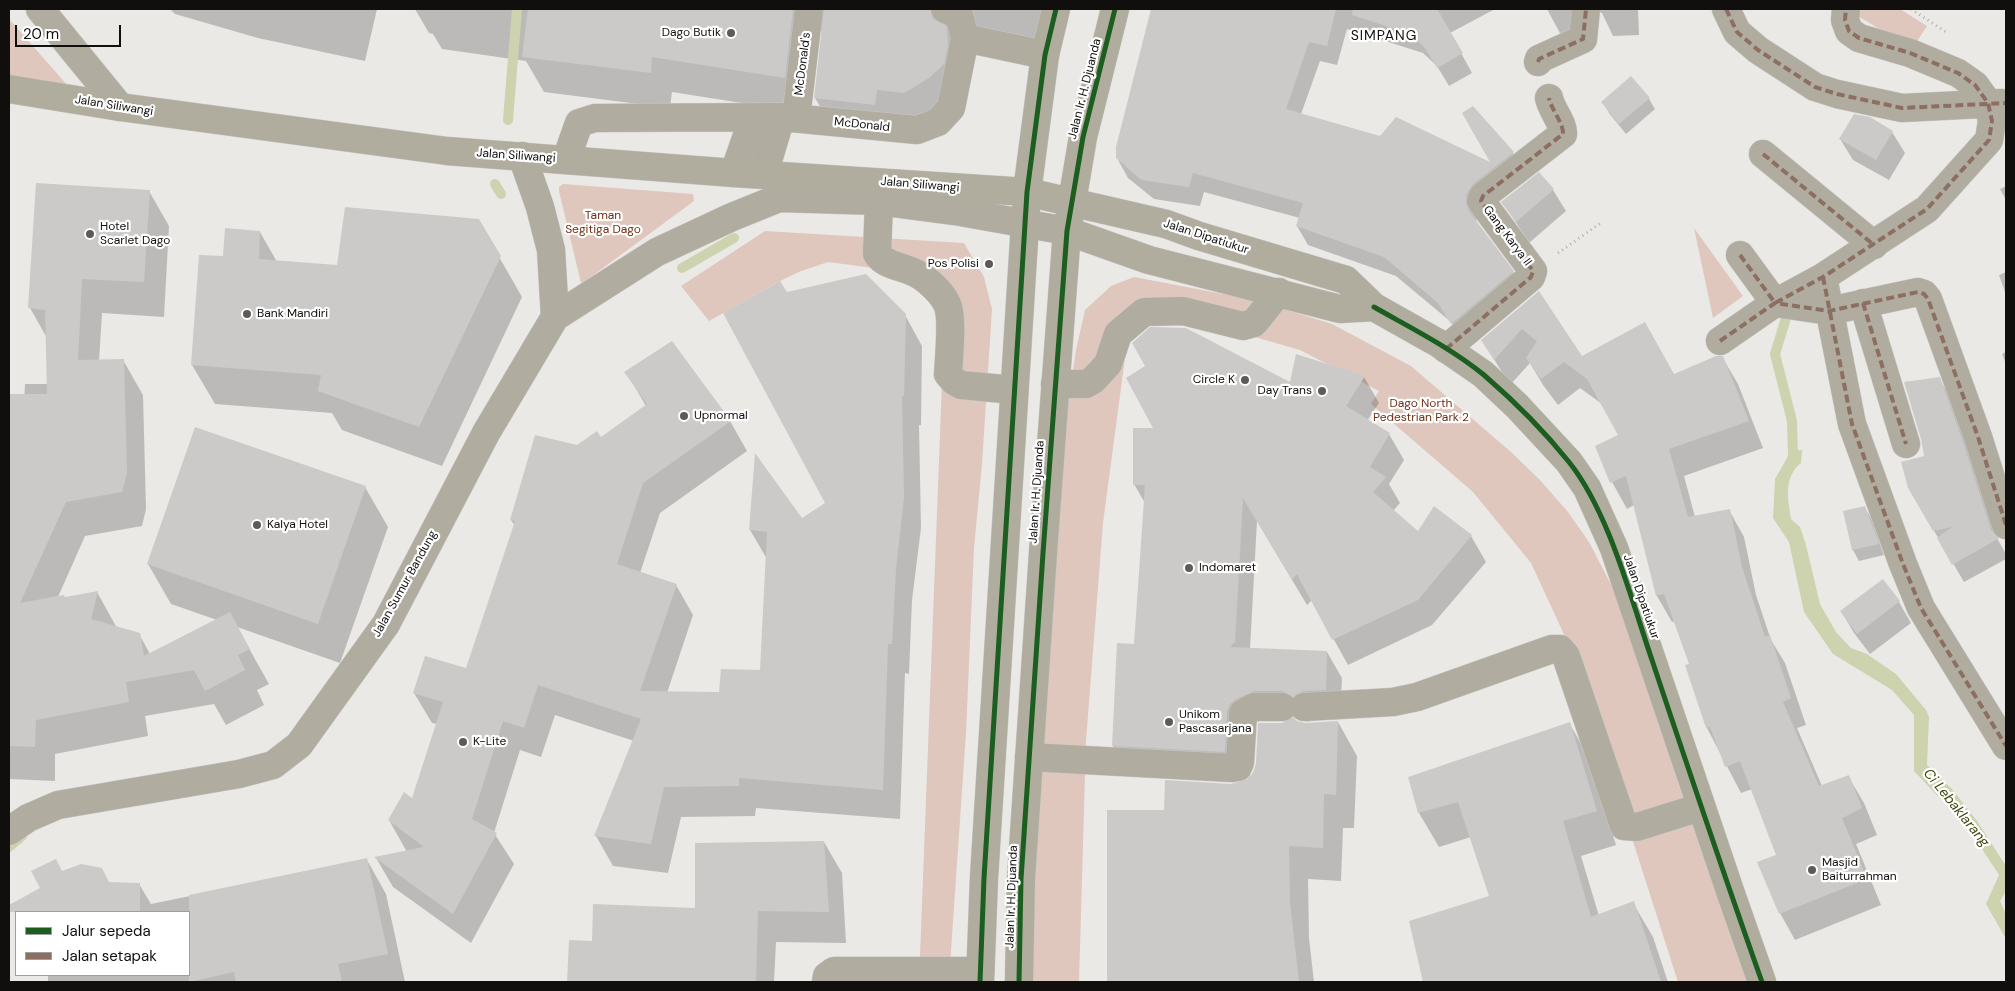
<!DOCTYPE html>
<html>
<head>
<meta charset="utf-8">
<style>
	body { margin:0 }
	#map { position:relative; width:2015px; height:991px; overflow:hidden; background:#ebe9e6; font-family:"DM Sans",sans-serif }
	canvas { display:block }
	.frame { position:absolute; inset:0; border:10px solid #100f0e; pointer-events:none }
	.legend { position:absolute; left:15px; top:911px; width:175px; height:65px; box-sizing:border-box; background:#fff; border:1px solid #9f9f9f; margin:0; padding:6px 9px; list-style:none; font-size:15px; color:#100f0e }
	.legend li { display:flex; align-items:center; gap:10px; height:25px }
	.legend b { width:25px; border:1px solid #9f9f9f }
	.scale { position:absolute; left:15px; top:25px; width:106px; height:22px; box-sizing:border-box; border:2px solid #100f0e; border-top:0; padding-left:6px; font-size:15px; line-height:18px; white-space:nowrap; color:#100f0e; -webkit-text-stroke:4px #fff; paint-order:stroke }
</style>
</head>
<body>
<div id="map">
<canvas width="2015" height="991"></canvas>
<div class="frame"></div>
<ul class="legend">
<li><b style="height:6px;background:#1b5e20"></b>Jalur sepeda</li>
<li><b style="height:6px;background:#8d6e63"></b>Jalan setapak</li>
</ul>
<div class="scale">20 m</div>
</div>
<script>
const c = document.querySelector('canvas').getContext('2d');
c.lineJoin = 'round';
function fillPath(path, color) { c.fillStyle = color; c.fill(path, 'evenodd'); }
function strokePath(path, color, width, dash) { c.strokeStyle = color; c.lineWidth = width; c.lineCap = dash ? 'butt' : 'round'; c.setLineDash(dash || []); c.stroke(path); }
function label(font, color, halo, rows, align = 'center') {
  c.font = font + ' "DM Sans",sans-serif'; c.lineWidth = 4.5; c.setLineDash([]); c.textBaseline = 'middle'; c.strokeStyle = halo; c.fillStyle = color; for (const [text, x, y, turn = 0] of rows) {
    c.save(); c.translate(x, y); c.rotate((+turn || 0) * Math.PI / 180); c.textAlign = isNaN(turn) ? turn : align; if (halo) c.strokeText(text, 0, 0); c.fillText(text, 0, 0); c.restore();
  }
}
fillPath(new Path2D(`
	M 1862,9 L 1900,9 L 1927,26 L 1912,49 L 1858,16 Z
	M 9,19 L 76,95 L 9,84 Z
	M 563,184 L 693,194 L 694,201 L 584,282 L 581,283 L 559,191 L 559,187 Z
	M 1694,228 L 1743,296 L 1713,318 Z
	M 765,231 L 964,243 L 984,277 L 992,309 L 982,464 L 974,548 L 966,733 L 950,965 L 919,982 L 943,355 L 938,312 L 904,272 L 828,262 L 801,271 L 780,281 L 709,321 L 681,286 Z
	M 1134,277 L 1255,300 L 1332,324 L 1411,366 L 1511,452 L 1540,480 L 1568,512 L 1589,542 L 1620,602 L 1636,647 L 1678,783 L 1747,982 L 1678,982 L 1573,654 L 1531,563 L 1473,492 L 1371,404 L 1379,391 L 1300,350 L 1216,326 L 1151,320 L 1131,335 L 1125,358 L 1103,523 L 1086,741 L 1079,982 L 1030,982 L 1037,751 L 1058,471 L 1076,350 L 1085,310 L 1111,286 Z`), '#dfc7be');
fillPath(new Path2D(`
	M 1802,450 L 1801,463 C 1783,478 1788,498 1791,519 L 1800,527 L 1806,545 L 1820,604 L 1836,632 L 1851,648 L 1867,654 L 1896,674 L 1926,710 L 1929,717 L 1927,765 L 1952,789 L 1977,821 L 2006,866 L 2006,891 L 2000,901 L 2006,914 L 2006,939 L 1986,904 L 1999,875 L 1969,829 L 1914,771 L 1914,715 L 1892,690 L 1833,654 L 1804,612 L 1789,542 L 1773,518 L 1775,479 L 1791,451 Z`), '#cdd3af');
fillPath(new Path2D(`
	M 170,9 L 377,9 L 365,61 L 258,38 L 175,14 Z
	M 415,9 L 1046,9 L 1035,54 L 972,29 L 949,113 L 836,133 L 815,98 L 824,29 L 817,35 L 805,113 L 672,92 L 670,108 L 544,92 L 526,61 L 442,49 L 433,34 L 429,33 Z
	M 1152,9 L 1495,9 L 1450,33 L 1472,73 L 1449,86 L 1437,66 L 1423,53 L 1347,29 L 1337,65 L 1320,61 L 1301,114 L 1380,137 L 1493,164 L 1473,107 L 1513,153 L 1524,172 L 1479,210 L 1476,222 L 1513,272 L 1524,291 L 1463,342 L 1451,322 L 1396,276 L 1308,245 L 1297,226 L 1300,218 L 1204,192 L 1200,206 L 1154,199 L 1128,178 L 1117,158 L 1117,147 Z
	M 1547,9 L 1638,9 L 1639,35 L 1613,36 L 1602,13 L 1599,12 L 1562,37 Z
	M 1631,78 L 1649,99 L 1655,109 L 1626,134 L 1609,113 L 1603,102 Z
	M 1892,132 L 1905,153 L 1889,180 L 1853,160 L 1840,139 Z
	M 1539,174 L 1553,190 L 1566,211 L 1529,243 L 1503,202 Z
	M 2006,186 L 2006,200 L 2000,189 Z
	M 149,191 L 169,226 L 164,317 L 102,313 L 99,361 L 123,360 L 143,395 L 146,509 L 142,526 L 85,536 L 58,597 L 65,598 L 97,592 L 117,628 L 139,634 L 150,654 L 217,620 L 171,604 L 148,564 L 365,487 L 388,527 L 340,663 L 237,627 L 269,684 L 257,690 L 264,705 L 226,725 L 214,704 L 145,716 L 148,736 L 55,754 L 55,781 L 9,779 L 9,440 L 22,440 L 25,384 L 48,384 L 47,338 L 30,308 Z
	M 478,220 L 522,297 L 442,466 L 342,430 L 332,413 L 215,404 L 192,365 L 224,258 L 260,232 L 277,262 L 338,267 Z
	M 2006,272 L 2006,295 L 1999,275 Z
	M 787,293 L 905,315 L 922,346 L 921,425 L 919,425 L 921,528 L 912,600 L 909,674 L 905,673 L 900,819 L 756,808 L 755,816 L 681,817 L 668,873 L 613,866 L 596,836 L 634,741 L 555,715 L 541,757 L 520,750 L 494,833 L 514,864 L 471,943 L 393,887 L 376,858 L 407,852 L 389,820 L 413,799 L 437,724 L 432,723 L 414,693 L 467,670 L 515,526 L 511,520 L 577,447 L 601,438 L 646,406 L 626,372 L 730,421 L 747,451 L 660,513 L 640,573 L 676,585 L 693,615 L 667,693 L 721,693 L 762,671 L 767,559 L 750,530 L 802,519 L 827,503 Z
	M 1539,293 L 1581,358 L 1674,375 L 1722,357 L 1738,384 L 1763,448 L 1684,476 L 1695,517 L 1729,510 L 1744,537 L 1756,595 L 1771,640 L 1785,663 L 1806,725 L 1797,728 L 1822,786 L 1848,776 L 1864,803 L 1877,835 L 1856,844 L 1881,905 L 1795,940 L 1780,913 L 1778,856 L 1752,789 L 1741,793 L 1707,728 L 1690,665 L 1675,621 L 1672,622 L 1657,596 L 1634,505 L 1627,509 L 1612,482 L 1619,436 L 1602,404 L 1580,388 L 1558,405 L 1543,385 L 1530,363 L 1510,385 L 1482,340 Z
	M 2006,352 L 2006,364 L 2002,354 Z
	M 1364,377 L 1379,403 L 1367,421 L 1389,434 L 1404,460 L 1389,484 L 1400,503 L 1393,511 L 1418,533 L 1471,536 L 1486,562 L 1432,625 L 1348,665 L 1312,600 L 1307,605 L 1257,521 L 1250,649 L 1327,652 L 1342,678 L 1340,716 L 1318,717 L 1308,722 L 1298,717 L 1269,717 L 1250,725 L 1239,777 L 1128,771 L 1113,746 L 1135,645 L 1145,503 L 1134,484 L 1155,429 L 1290,383 Z
	M 1939,378 L 1950,397 L 1973,462 L 1998,540 L 2006,554 L 2006,559 L 1964,582 L 1909,488 L 1925,457 Z
	M 1865,508 L 1871,518 L 1884,555 L 1859,561 L 1853,550 L 1844,512 Z
	M 1899,602 L 1911,623 L 1870,654 L 1854,633 L 1841,611 Z
	M 1297,722 L 1305,724 L 1338,722 L 1357,756 L 1354,828 L 1343,828 L 1341,881 L 1308,879 L 1309,938 L 1314,982 L 1109,982 L 1108,811 L 1166,811 L 1231,785 L 1248,781 L 1283,724 Z
	M 1569,723 L 1589,757 L 1616,845 L 1581,856 L 1599,916 L 1633,903 L 1653,937 L 1668,982 L 1425,982 L 1411,922 L 1490,897 L 1471,837 L 1439,847 L 1419,813 L 1410,778 Z
	M 824,842 L 842,873 L 846,943 L 776,942 L 774,982 L 568,982 L 570,941 L 593,942 L 696,909 Z
	M 367,860 L 386,894 L 405,982 L 48,982 L 48,975 L 189,975 L 189,912 L 22,912 L 16,903 L 42,889 L 62,872 L 109,883 L 139,884 L 151,904 Z`), '#0003');
strokePath(new Path2D(`
	M 508,120 L 517,9
	M 495,184 L 501,194
	M 682,268 L 734,238
	M 1786,318 L 1775,354 L 1792,421 L 1793,457 L 1791,462
	M 9,847 L 22,836`), '#cdd3af', 10);
fillPath(new Path2D(`
	M 528,9 L 793,9 L 785,78 L 652,57 L 651,73 L 522,57 Z
	M 824,9 L 930,9 L 933,19 L 946,26 L 947,30 L 948,45 L 944,64 L 929,78 L 904,93 L 877,90 L 875,105 L 814,98 Z
	M 1151,9 L 1336,9 L 1327,46 L 1309,42 L 1286,109 L 1380,136 L 1396,117 L 1490,162 L 1462,113 L 1473,106 L 1514,152 L 1473,184 L 1466,195 L 1466,203 L 1468,210 L 1514,271 L 1451,324 L 1438,303 L 1384,257 L 1296,226 L 1303,203 L 1193,173 L 1189,187 L 1142,180 L 1139,178 L 1116,158 L 1116,147 Z
	M 1353,9 L 1437,9 L 1463,53 L 1437,68 L 1425,48 L 1411,34 L 1352,15 Z
	M 1631,76 L 1650,98 L 1619,124 L 1601,102 Z
	M 1854,114 L 1870,117 L 1893,131 L 1876,160 L 1839,139 Z
	M 1539,172 L 1554,189 L 1516,222 L 1501,202 Z
	M 36,183 L 150,190 L 144,282 L 82,279 L 78,360 L 124,359 L 127,473 L 122,492 L 66,502 L 20,603 L 64,595 L 65,597 L 98,591 L 91,619 L 140,633 L 144,656 L 230,612 L 250,649 L 238,655 L 245,670 L 205,691 L 194,670 L 126,682 L 129,702 L 36,720 L 35,747 L 9,746 L 9,394 L 47,394 L 45,310 L 28,308 Z
	M 345,207 L 479,219 L 501,256 L 419,427 L 318,391 L 321,375 L 191,365 L 199,255 L 223,256 L 225,228 L 260,231 L 259,259 L 337,265 Z
	M 866,274 L 906,314 L 904,396 L 902,396 L 904,497 L 896,569 L 892,644 L 888,644 L 883,790 L 739,778 L 739,786 L 664,787 L 651,844 L 594,836 L 641,719 L 538,685 L 524,728 L 503,721 L 472,819 L 497,833 L 453,914 L 374,857 L 424,847 L 388,820 L 404,792 L 412,798 L 443,702 L 413,693 L 425,656 L 466,668 L 515,521 L 510,520 L 535,435 L 577,445 L 597,431 L 601,437 L 647,404 L 624,372 L 672,341 L 731,421 L 643,483 L 617,564 L 677,584 L 640,691 L 719,692 L 721,669 L 760,670 L 767,532 L 749,530 L 755,453 L 802,518 L 825,503 L 723,313 L 780,281 L 787,292 Z
	M 1539,291 L 1582,356 L 1645,322 L 1674,374 L 1716,356 L 1723,356 L 1749,421 L 1669,449 L 1688,517 L 1730,509 L 1742,567 L 1765,637 L 1770,635 L 1791,698 L 1783,702 L 1819,786 L 1849,775 L 1862,808 L 1842,818 L 1867,879 L 1779,914 L 1757,862 L 1776,855 L 1740,761 L 1725,767 L 1710,727 L 1706,728 L 1685,665 L 1689,664 L 1664,594 L 1656,596 L 1626,476 L 1610,483 L 1595,446 L 1618,435 L 1587,379 L 1564,362 L 1541,379 L 1526,358 L 1537,341 L 1522,329 L 1494,360 L 1481,340 Z
	M 1150,327 L 1186,328 L 1290,382 L 1296,354 L 1365,376 L 1346,406 L 1390,433 L 1370,467 L 1386,477 L 1373,492 L 1418,531 L 1434,506 L 1472,535 L 1418,600 L 1332,640 L 1297,574 L 1292,580 L 1243,498 L 1235,642 L 1230,647 L 1327,651 L 1326,690 L 1303,691 L 1293,697 L 1282,691 L 1254,691 L 1236,699 L 1230,704 L 1227,712 L 1225,752 L 1112,746 L 1117,643 L 1134,644 L 1145,485 L 1133,485 L 1133,428 L 1153,428 L 1126,378 L 1145,366 L 1132,343 Z
	M 1940,377 L 1963,442 L 1991,530 L 1999,538 L 1952,565 L 1937,538 L 1952,527 L 1933,531 L 1908,488 L 1901,462 L 1924,456 L 1921,439 L 1904,382 Z
	M 195,427 L 366,486 L 318,624 L 147,564 Z
	M 1865,506 L 1879,544 L 1852,550 L 1843,511 Z
	M 1883,579 L 1900,601 L 1857,634 L 1840,611 Z
	M 1293,717 L 1297,721 L 1305,723 L 1338,721 L 1336,795 L 1324,794 L 1323,848 L 1289,846 L 1290,903 L 1299,982 L 1107,982 L 1107,810 L 1164,810 L 1165,780 L 1231,784 L 1247,779 L 1253,773 L 1256,763 L 1258,723 L 1282,723 Z
	M 1570,722 L 1597,811 L 1563,821 L 1591,917 L 1634,901 L 1661,982 L 1423,982 L 1409,921 L 1489,896 L 1458,802 L 1418,813 L 1408,777 Z
	M 824,841 L 829,912 L 758,911 L 756,982 L 567,982 L 569,940 L 592,941 L 593,904 L 695,908 L 695,843 Z
	M 367,858 L 388,954 L 338,964 L 342,982 L 236,982 L 234,972 L 189,982 L 189,895 Z
	M 56,859 L 62,871 L 81,864 L 102,868 L 109,882 L 140,883 L 140,912 L 9,912 L 9,905 L 40,888 L 31,871 Z`), '#cccac8');
const minor = new Path2D(`
	M 40,9 L 120,107
	M 1726,9 L 1737,32 L 1758,50 L 1815,87 L 1837,94 L 1902,108 L 2002,103
	M 965,38 L 1045,55
	M 1538,62 L 1539,59 L 1583,39 L 1586,9
	M 796,118 L 809,9
	M 1763,154 L 1874,245
	M 566,160 L 579,123 L 595,118 L 781,117 L 917,130 L 938,122 L 951,108 L 965,38 L 959,15 L 945,9
	M 734,173 L 753,118
	M 764,174 L 781,117
	M 879,201 L 877,254 C 885,265 899,266 911,271 C 924,276 941,291 947,304 C 953,316 949,359 948,374 L 954,381 L 961,385 L 1014,390
	M 1740,255 L 1775,303 L 1823,277 L 1927,209 L 1989,140 L 1992,121 L 1988,103 L 1975,85 L 1958,73 L 1910,53 L 1859,38 L 1849,31 L 1845,20 L 1846,9
	M 1823,277 L 1852,424 L 1903,564 L 1921,608 L 2006,746
	M 1863,303 L 1906,444
	M 555,317 L 657,252 L 732,217 L 779,198 L 879,201 L 955,211 L 1067,231
	M 1720,341 L 1775,303 L 1829,311 L 1918,292 L 1924,294 L 1928,299 L 1978,437 L 2006,525
	M 1446,349 L 1531,277 L 1533,271 L 1481,201 L 1483,196 L 1563,134 C 1564,124 1551,109 1549,98
	M 1055,384 L 1086,384 L 1093,380 L 1108,364 L 1118,334 L 1144,312 L 1183,311 L 1243,326 L 1254,323 L 1279,292
	M 1304,707 L 1393,702 L 1417,697 L 1552,649 L 1560,649 L 1566,656 L 1624,826 L 1637,827 L 1701,807
	M 1029,757 L 1232,768 L 1238,767 L 1240,762 L 1243,713 L 1254,707 L 1282,707
	M 9,831 L 28,818 L 58,805 L 239,774 L 273,765 L 299,745 L 386,624 L 486,433 L 555,317 L 551,250 L 540,207 L 522,156
	M 826,982 L 827,976 L 834,971 L 980,971`);
const major = new Path2D(`
	M 9,89 L 120,107 L 447,151 L 734,173 L 1027,192 L 1166,224 L 1199,236 L 1346,280 L 1374,307 L 1438,343 L 1483,374 L 1517,406 L 1569,462 L 1587,488 L 1614,548 L 1731,894 L 1762,982
	M 1067,231 L 1149,260 L 1340,309 L 1374,307
	M 980,982 L 984,878 L 1027,192 L 1045,55 L 1056,9
	M 1019,982 L 1021,879 L 1043,553 L 1067,231 L 1083,137 L 1115,9`);
strokePath(minor, '#c7c6c4', 29);
strokePath(major, '#c7c6c4', 29);
strokePath(new Path2D(`
	M 1911,9 L 1946,32
	M 1558,253 L 1602,222`), '#b0aea6', 3, [1, 4]);
strokePath(minor, '#b0ada0', 28);
strokePath(major, '#b0ad9f', 28);
strokePath(new Path2D(`
	M 1726,9 L 1737,32 L 1758,50 L 1815,87 L 1837,94 L 1902,108 L 2006,103
	M 1538,62 L 1539,59 L 1583,39 L 1586,9
	M 1763,154 L 1874,245
	M 1740,255 L 1775,303 L 1823,277 L 1927,209 L 1989,140 L 1992,121 L 1988,103 L 1975,85 L 1958,73 L 1910,53 L 1859,38 L 1849,31 L 1845,20 L 1846,9
	M 1823,277 L 1852,424 L 1903,564 L 1921,608 L 2006,746
	M 1863,303 L 1906,444
	M 1720,341 L 1775,303 L 1829,311 L 1918,292 L 1924,294 L 1928,299 L 1978,437 L 2006,525
	M 1446,349 L 1531,277 L 1533,271 L 1481,201 L 1483,196 L 1563,134 C 1564,124 1551,109 1549,98`), '#8d6e63', 4, [8, 4]);
strokePath(new Path2D(`
	M 1374,307 C 1411,328 1451,348 1484,375 C 1514,401 1545,432 1569,462 C 1609,512 1631,599 1652,660 C 1688,768 1724,875 1762,982
	M 980,982 L 984,878 L 1027,192 L 1045,55 L 1056,9
	M 1019,982 L 1021,879 L 1043,553 L 1067,231 L 1083,137 L 1115,9`), '#1b5e20', 5);
for (const [x, y, r, color] of [
	[731,33,5,"#5d5b5a"],
	[90,234,5,"#5d5b5a"],
	[989,264,5,"#5d5b5a"],
	[247,314,5,"#5d5b5a"],
	[1245,380,5,"#5d5b5a"],
	[1322,391,5,"#5d5b5a"],
	[684,416,5,"#5d5b5a"],
	[257,525,5,"#5d5b5a"],
	[1189,568,5,"#5d5b5a"],
	[1169,722,5,"#5d5b5a"],
	[463,742,5,"#5d5b5a"],
	[1812,870,5,"#5d5b5a"]
]) { const dot = new Path2D(); dot.arc(x, y, r, 0, 2 * Math.PI); c.fillStyle = color; c.fill(dot); strokePath(dot, '#fff', 2); }
label('12px', '#100f0e', '#fff', [
	["Dago Butik",721,33,"right"],
	["Hotel",100,227],
	["Scarlet Dago",100,241],
	["Pos Polisi",979,264,"right"],
	["Bank Mandiri",257,314],
	["Circle K",1235,380,"right"],
	["Day Trans",1312,391,"right"],
	["Upnormal",694,416],
	["Kalya Hotel",267,525],
	["Indomaret",1199,568],
	["Unikom",1179,715],
	["Pascasarjana",1179,729],
	["K-Lite",473,742],
	["Masjid",1822,863],
	["Baiturrahman",1822,877]
], 'left');
label('12px', '#100f0e', '#fff', [
	["McDonald's",803,64,-83],
	["Jalan Ir. H. Djuanda",1085,89,-76],
	["Jalan Siliwangi",114,106,9],
	["McDonald",862,125,6],
	["Jalan Siliwangi",516,156,4],
	["Jalan Siliwangi",920,185,5],
	["Gang Karya II",1507,236,53],
	["Jalan Dipatiukur",1206,237,18],
	["Jalan Ir. H. Djuanda",1037,492,-86],
	["Jalan Sumur Bandung",405,584,-61],
	["Jalan Dipatiukur",1641,597,71],
	["Jalan Ir. H. Djuanda",1012,897,-88]
]);
label('12px', '#6e2f15', '#fff', [
	["Taman",603,216],
	["Segitiga Dago",603,230],
	["Dago North",1421,404],
	["Pedestrian Park 2",1421,418]
]);
c.letterSpacing = '1px';
label('14px', '#100f0e', '#fff', [
	["SIMPANG",1384,36]
]);
c.letterSpacing = '0px';
label('italic 14px', '#41480e', '#fff', [
	["Ci Lebaklarang",1956,808,51]
]);
</script>
</body>
</html>
